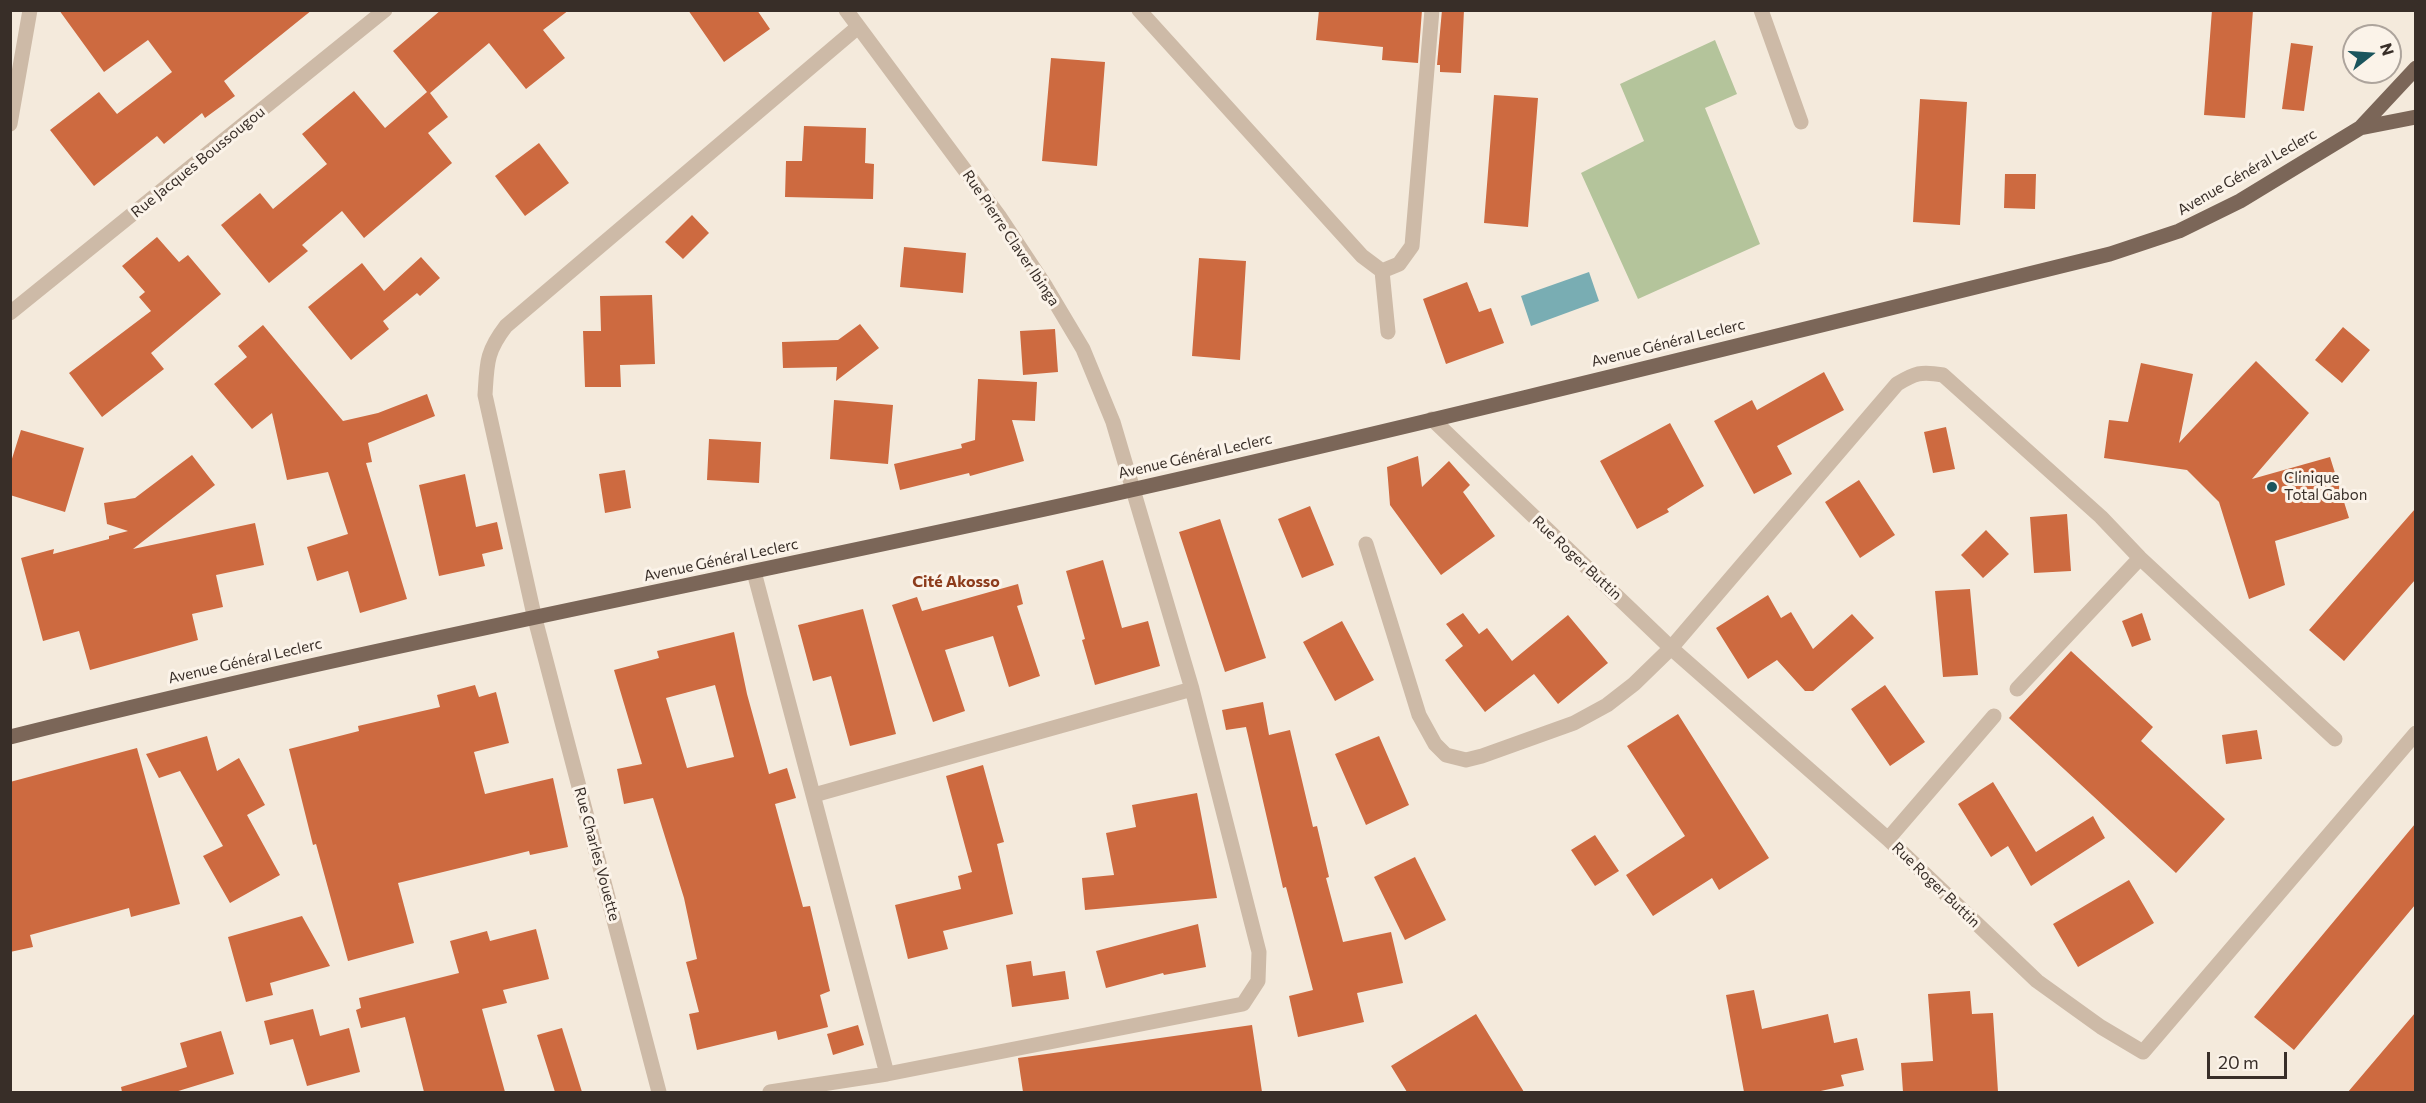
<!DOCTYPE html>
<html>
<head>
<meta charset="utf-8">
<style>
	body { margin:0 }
	#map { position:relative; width:2426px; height:1103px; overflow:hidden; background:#f4eadc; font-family:Commissioner,sans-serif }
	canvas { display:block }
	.frame { position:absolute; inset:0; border:12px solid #382e28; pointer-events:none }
	.north { position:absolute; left:2342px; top:24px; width:60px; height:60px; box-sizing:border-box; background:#fbf3e9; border:2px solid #ada49c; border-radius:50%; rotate:73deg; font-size:16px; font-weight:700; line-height:24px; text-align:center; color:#382e28 }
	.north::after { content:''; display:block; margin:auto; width:21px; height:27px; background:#1b555d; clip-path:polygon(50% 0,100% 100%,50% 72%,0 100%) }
	.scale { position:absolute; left:2207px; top:1052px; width:80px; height:27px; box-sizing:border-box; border:3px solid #382e28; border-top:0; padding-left:8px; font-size:18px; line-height:21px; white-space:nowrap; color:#382e28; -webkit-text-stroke:4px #fbf3e9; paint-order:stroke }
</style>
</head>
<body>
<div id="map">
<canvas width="2426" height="1103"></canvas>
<div class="frame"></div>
<div class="north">N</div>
<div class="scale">20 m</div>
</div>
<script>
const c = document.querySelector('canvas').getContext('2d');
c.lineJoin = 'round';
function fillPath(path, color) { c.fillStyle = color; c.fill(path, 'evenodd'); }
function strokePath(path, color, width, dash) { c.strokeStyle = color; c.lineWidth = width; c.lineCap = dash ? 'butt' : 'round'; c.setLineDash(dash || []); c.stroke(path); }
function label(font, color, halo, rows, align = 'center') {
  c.font = font + ' Commissioner,sans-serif'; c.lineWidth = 6; c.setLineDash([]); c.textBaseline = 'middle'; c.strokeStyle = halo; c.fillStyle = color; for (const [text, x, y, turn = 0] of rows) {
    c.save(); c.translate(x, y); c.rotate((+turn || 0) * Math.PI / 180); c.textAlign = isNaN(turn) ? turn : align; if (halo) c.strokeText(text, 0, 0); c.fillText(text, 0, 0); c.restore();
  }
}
fillPath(new Path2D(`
	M 1715,40 L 1737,94 L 1705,108 L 1760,244 L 1638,299 L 1581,173 L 1644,141 L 1620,84 Z`), '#b4c49b');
fillPath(new Path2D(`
	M 1589,272 L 1599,301 L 1531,326 L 1521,296 Z`), '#79adb3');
fillPath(new Path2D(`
	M 59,10 L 312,10 L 224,81 L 235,96 L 205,118 L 202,113 L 164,144 L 157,136 L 94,186 L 50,130 L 99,92 L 117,114 L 172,72 L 148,40 L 104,72 Z
	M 441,10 L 569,10 L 543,30 L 565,58 L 526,89 L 489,43 L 430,93 L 448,117 L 428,133 L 452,163 L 364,238 L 342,211 L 302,245 L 308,251 L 269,283 L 221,225 L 260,193 L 273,209 L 327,164 L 302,134 L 354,91 L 385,128 L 427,92 L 393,51 Z
	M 688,10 L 757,10 L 770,29 L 724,62 Z
	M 1319,10 L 1422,10 L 1418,63 L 1382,60 L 1383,47 L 1316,40 Z
	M 1442,10 L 1464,10 L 1461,73 L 1440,72 L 1440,65 L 1437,65 Z
	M 2212,10 L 2253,10 L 2245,118 L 2204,115 Z
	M 2291,43 L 2313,46 L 2304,111 L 2282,109 Z
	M 1051,58 L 1105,62 L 1097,166 L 1042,161 Z
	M 1494,95 L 1538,98 L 1528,227 L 1484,223 Z
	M 1920,99 L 1967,102 L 1960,225 L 1913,222 Z
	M 804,126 L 866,128 L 865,163 L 874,164 L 873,199 L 785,197 L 786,161 L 802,161 Z
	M 539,143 L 569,183 L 525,216 L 495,176 Z
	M 2005,174 L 2036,174 L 2035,209 L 2004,208 Z
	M 692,215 L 709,233 L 683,259 L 665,242 Z
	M 157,237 L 179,262 L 188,255 L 221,294 L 151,353 L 164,369 L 102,417 L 69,373 L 151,311 L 139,297 L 145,292 L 122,266 Z
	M 904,247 L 966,253 L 963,293 L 900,287 Z
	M 421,257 L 440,278 L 420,296 L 417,293 L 383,321 L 389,329 L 351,360 L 308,307 L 362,263 L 384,291 Z
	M 1199,258 L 1246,261 L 1240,360 L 1192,356 Z
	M 1467,282 L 1479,312 L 1491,308 L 1504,343 L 1446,364 L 1423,299 Z
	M 652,295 L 655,364 L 620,365 L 621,387 L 585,387 L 583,331 L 601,331 L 600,296 Z
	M 860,324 L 879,348 L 836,381 L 837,367 L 783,368 L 782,342 L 838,340 Z
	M 263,325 L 343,421 L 378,413 L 427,394 L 435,416 L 368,443 L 372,462 L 366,463 L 407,599 L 360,613 L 348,571 L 317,581 L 307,547 L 348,534 L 328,472 L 287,480 L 272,413 L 252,429 L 214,384 L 247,357 L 238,346 Z
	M 2343,327 L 2370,350 L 2342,383 L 2315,360 Z
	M 1055,329 L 1058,372 L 1023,375 L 1020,331 Z
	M 2256,361 L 2309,413 L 2252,479 L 2330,457 L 2349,518 L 2275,541 L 2285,585 L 2249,599 L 2219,502 L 2187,470 L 2104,458 L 2109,420 L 2128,422 L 2141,363 L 2193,374 L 2179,443 Z
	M 1824,372 L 1844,410 L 1777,446 L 1792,474 L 1754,494 L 1714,421 L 1752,400 L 1757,410 Z
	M 978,379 L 1037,382 L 1035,421 L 1012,420 L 1024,461 L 970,476 L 969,473 L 900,490 L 894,464 L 962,448 L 961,444 L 975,440 Z
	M 834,400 L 893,405 L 888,464 L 830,459 Z
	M 1670,423 L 1704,486 L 1667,509 L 1669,512 L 1637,529 L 1600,461 Z
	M 1946,427 L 1955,469 L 1933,473 L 1924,432 Z
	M 21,430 L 84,448 L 65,512 L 10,495 L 10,465 Z
	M 709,439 L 761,442 L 759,483 L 707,480 Z
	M 192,455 L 215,485 L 133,549 L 255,523 L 264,565 L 216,575 L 223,607 L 192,614 L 198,640 L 90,670 L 79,631 L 43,641 L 21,558 L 54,549 L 53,554 L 109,539 L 109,536 L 128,531 L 107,524 L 104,503 L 135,498 Z
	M 1418,456 L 1422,487 L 1449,461 L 1470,485 L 1463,492 L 1495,536 L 1441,575 L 1390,505 L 1387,467 Z
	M 625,470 L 631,508 L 605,513 L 599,474 Z
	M 465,474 L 476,527 L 497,522 L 503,549 L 482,554 L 485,566 L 439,576 L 419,485 Z
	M 1859,480 L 1895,535 L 1860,558 L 1825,502 Z
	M 1310,506 L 1334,565 L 1302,578 L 1278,519 Z
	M 2415,509 L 2415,580 L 2344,661 L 2309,630 Z
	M 2067,514 L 2071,571 L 2034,573 L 2030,517 Z
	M 1220,519 L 1266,658 L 1225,672 L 1179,532 Z
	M 1986,530 L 2009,554 L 1983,578 L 1961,555 Z
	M 1103,560 L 1122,628 L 1148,621 L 1160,666 L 1095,685 L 1082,640 L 1085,639 L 1066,571 Z
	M 1018,584 L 1023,604 L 1017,606 L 1040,676 L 1009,687 L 993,636 L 945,650 L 965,711 L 933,722 L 892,605 L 917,597 L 922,611 Z
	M 1970,589 L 1978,675 L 1943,677 L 1935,591 Z
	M 1768,595 L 1781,618 L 1791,612 L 1813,649 L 1852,614 L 1874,638 L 1813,691 L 1805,691 L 1777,660 L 1748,679 L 1716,628 Z
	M 863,609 L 896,734 L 850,746 L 831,676 L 813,681 L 798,625 Z
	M 1463,613 L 1479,634 L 1487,628 L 1512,661 L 1568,615 L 1608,663 L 1558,704 L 1534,674 L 1485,712 L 1445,660 L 1463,646 L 1446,624 Z
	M 2142,613 L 2151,640 L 2132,647 L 2122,621 Z
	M 1342,621 L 1374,680 L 1335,701 L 1303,642 Z
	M 734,632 L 747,694 L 769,774 L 787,768 L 796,798 L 775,804 L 803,907 L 810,906 L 830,991 L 820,995 L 828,1027 L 778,1040 L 776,1031 L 697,1050 L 689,1014 L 699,1012 L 686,962 L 697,959 L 684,898 L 653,798 L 624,804 L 617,769 L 642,764 L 614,670 L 659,658 L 657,651 ZM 715,685 L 734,757 L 687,768 L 666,698 Z
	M 2071,651 L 2153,727 L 2141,741 L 2225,819 L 2176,873 L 2009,718 Z
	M 475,685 L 479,697 L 496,692 L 509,743 L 474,752 L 485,794 L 553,778 L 568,847 L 530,855 L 529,851 L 398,883 L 414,943 L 348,961 L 316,844 L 313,845 L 289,749 L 359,731 L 358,726 L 440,707 L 437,695 Z
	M 1885,685 L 1925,742 L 1890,766 L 1851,709 Z
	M 1263,702 L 1269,735 L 1290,730 L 1313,827 L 1317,826 L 1329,877 L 1326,878 L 1343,942 L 1391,932 L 1403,983 L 1357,993 L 1364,1022 L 1298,1037 L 1289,996 L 1313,990 L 1286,887 L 1283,888 L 1246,727 L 1226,730 L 1222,710 Z
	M 1678,714 L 1769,858 L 1719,890 L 1712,878 L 1653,916 L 1626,875 L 1685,836 L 1627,746 Z
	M 2257,730 L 2262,759 L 2226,764 L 2222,735 Z
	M 207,736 L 217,771 L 239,758 L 265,805 L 247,815 L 280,875 L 230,903 L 203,856 L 223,846 L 180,771 L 159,778 L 146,754 Z
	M 1379,736 L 1409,805 L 1366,825 L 1335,754 Z
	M 137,748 L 180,904 L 131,917 L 129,908 L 30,935 L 33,947 L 10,952 L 10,782 Z
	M 983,765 L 1004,842 L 997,844 L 1013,914 L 943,931 L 948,949 L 908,959 L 895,905 L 961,889 L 958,876 L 972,872 L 946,776 Z
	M 1993,782 L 2036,852 L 2093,816 L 2105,838 L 2031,886 L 2008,846 L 1991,857 L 1958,804 Z
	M 1197,793 L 1217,898 L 1085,910 L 1082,878 L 1114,875 L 1106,833 L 1136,827 L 1132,805 Z
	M 2415,824 L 2415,905 L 2294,1050 L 2254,1017 Z
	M 1595,835 L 1619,871 L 1595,886 L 1571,850 Z
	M 1415,857 L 1446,920 L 1405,940 L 1374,877 Z
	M 2129,880 L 2154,923 L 2078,967 L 2053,924 Z
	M 302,916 L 330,966 L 270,983 L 273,995 L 246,1002 L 228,937 Z
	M 1198,924 L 1206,967 L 1164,975 L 1163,973 L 1106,988 L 1096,951 Z
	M 536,929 L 549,979 L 503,990 L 507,1003 L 482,1009 L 505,1092 L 424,1092 L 405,1017 L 361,1028 L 356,1010 L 361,1008 L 359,998 L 459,973 L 450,941 L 487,931 L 490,941 Z
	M 1031,961 L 1033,976 L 1065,971 L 1069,999 L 1012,1007 L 1006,965 Z
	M 1754,990 L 1762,1029 L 1828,1014 L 1834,1043 L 1857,1038 L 1864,1070 L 1841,1075 L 1844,1086 L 1816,1092 L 1744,1092 L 1726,995 Z
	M 1970,991 L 1972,1014 L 1993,1013 L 1998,1092 L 1903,1092 L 1901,1063 L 1933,1061 L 1928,994 Z
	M 313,1009 L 320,1036 L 349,1028 L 360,1072 L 307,1086 L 293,1039 L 270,1045 L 264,1021 Z
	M 2415,1013 L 2415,1092 L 2348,1092 Z
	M 1476,1014 L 1524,1092 L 1407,1092 L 1391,1066 Z
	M 858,1025 L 864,1045 L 833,1055 L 827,1034 Z
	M 1252,1025 L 1262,1092 L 1023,1092 L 1018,1058 Z
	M 562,1028 L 582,1092 L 555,1092 L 537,1035 Z
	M 221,1031 L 234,1074 L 175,1092 L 122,1092 L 121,1087 L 187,1067 L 180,1043 Z`), '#cd6a40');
strokePath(new Path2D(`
	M 1139,10 L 1362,256 L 1382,271 L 1388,332
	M 1761,10 L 1801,122
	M 10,124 L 30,10
	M 1382,271 L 1399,264 L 1412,246 L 1432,10
	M 10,313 L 385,10
	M 1432,419 L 1671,648 L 1888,839 L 2037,981 L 2101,1027 L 2143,1052 L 2416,733
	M 1366,544 L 1419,715 L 1435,744 L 1446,755 L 1466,760 L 1482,756 L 1574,723 L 1607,705 L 1634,684 L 1671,648 L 1897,384 C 1915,373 1921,371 1943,375 L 2101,517 L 2140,558 L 2335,739
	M 754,572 L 887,1074
	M 2017,689 L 2140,558
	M 814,795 L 1192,689
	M 1888,839 L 1994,716
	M 659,1092 L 534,615 L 485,395 C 487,363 486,352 506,326 L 858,27
	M 770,1092 L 887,1074 L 1243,1004 L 1258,981 L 1259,952 L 1192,689 L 1113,422 L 1083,349 L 1046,287 L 999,216 L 846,10`), '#cdbaa7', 15);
strokePath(new Path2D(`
	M 2360,128 L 2416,117
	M 10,737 C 382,643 758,574 1131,490 C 1458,416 1784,334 2110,254 L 2179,231 L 2240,201 L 2286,173 L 2360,128 L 2416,68`), '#7b6658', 15);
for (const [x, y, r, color] of [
	[2272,487,6,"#1b555d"]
]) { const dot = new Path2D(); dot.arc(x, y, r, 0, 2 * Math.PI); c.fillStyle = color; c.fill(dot); strokePath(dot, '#fbf3e9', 2); }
label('15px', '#382e28', '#fbf3e9', [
	["Rue Jacques Boussougou",198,162,-39],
	["Avenue Général Leclerc",2247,172,-30],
	["Rue Pierre Claver Ibinga",1011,238,56],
	["Avenue Général Leclerc",1668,343,-14],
	["Avenue Général Leclerc",1195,456,-13],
	["Rue Roger Buttin",1577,558,43],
	["Avenue Général Leclerc",721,560,-12],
	["Avenue Général Leclerc",245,661,-13],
	["Rue Charles Vouette",597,854,75],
	["Rue Roger Buttin",1936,885,44]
]);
label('15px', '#382e28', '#fbf3e9', [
	["Clinique",2284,478],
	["Total Gabon",2284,495]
], 'left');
label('bold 16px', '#8d3c1c', '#fbf3e9', [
	["Cité Akosso",956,582]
]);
</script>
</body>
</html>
